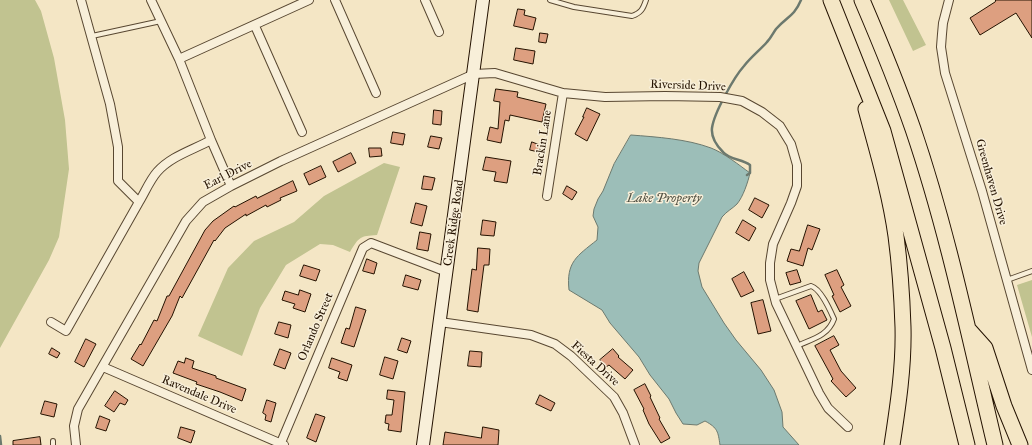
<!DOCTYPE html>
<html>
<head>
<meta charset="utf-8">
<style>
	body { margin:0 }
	canvas { display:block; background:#f4e6c5 }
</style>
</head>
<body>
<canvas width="1032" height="445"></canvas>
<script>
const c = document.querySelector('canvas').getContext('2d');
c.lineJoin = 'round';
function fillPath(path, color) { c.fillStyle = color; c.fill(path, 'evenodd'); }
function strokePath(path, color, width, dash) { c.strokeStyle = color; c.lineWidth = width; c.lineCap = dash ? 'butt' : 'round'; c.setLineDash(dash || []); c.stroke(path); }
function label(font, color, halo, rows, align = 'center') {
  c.font = font + ' "IM FELL Great Primer",serif'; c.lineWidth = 3; c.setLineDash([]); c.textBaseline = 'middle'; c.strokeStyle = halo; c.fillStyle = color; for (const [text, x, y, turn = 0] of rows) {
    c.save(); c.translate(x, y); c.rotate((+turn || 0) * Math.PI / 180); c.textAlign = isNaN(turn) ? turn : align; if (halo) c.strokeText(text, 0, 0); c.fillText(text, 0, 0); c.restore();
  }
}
fillPath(new Path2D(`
	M 0,0 L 35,0 L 41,11 L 54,58 L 65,120 L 69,169 L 59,237 L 49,260 L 0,348 Z
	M 889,0 L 903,0 L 926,45 L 913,51 Z
	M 384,163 L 400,167 L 377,235 C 360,236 359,237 350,252 L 333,245 L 320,244 L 286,265 L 260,308 L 242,356 L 198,336 L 228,268 L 254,241 L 294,222 L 324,196 Z
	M 1032,280 L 1032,337 L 1017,285 Z`), '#c1c390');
const water = new Path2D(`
	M 631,135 C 657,137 687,139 711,148 C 724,153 739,165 750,173 C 748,182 743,197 737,204 C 732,209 727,211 722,217 L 699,263 L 698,271 L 702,287 L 724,323 L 736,340 L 761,370 L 774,390 L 782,412 L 783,427 L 799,445 L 720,445 C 718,432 718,428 705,421 L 697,425 L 683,424 L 676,413 L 669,399 L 650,375 L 639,357 L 610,323 L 602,310 L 569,290 C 566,262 577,256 597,240 L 598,227 L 593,216 L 594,209 L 598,199 L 603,191 L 614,164 Z`);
fillPath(water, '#9cbeb8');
strokePath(water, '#6c796e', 1);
strokePath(new Path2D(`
	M 747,175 L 750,173 L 750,165 C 742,159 730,160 723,152 C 717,146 711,137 712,128 C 714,113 734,77 744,66 C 751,57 760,50 767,42 C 771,38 773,33 776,29 C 786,17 794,17 801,0
	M 0,436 L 1,445`), '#6c796e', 2.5);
const building = new Path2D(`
	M 996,0 L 1032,0 L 1032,38 L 1016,13 L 980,35 L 970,18 L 995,2 Z
	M 518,9 L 525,10 L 524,15 L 536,18 L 533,30 L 514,26 Z
	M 540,33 L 548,34 L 546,43 L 539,42 Z
	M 516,48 L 535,51 L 533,64 L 514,60 Z
	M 496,89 L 518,92 L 517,97 L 546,104 L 542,122 L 510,115 L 509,121 L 505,120 L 501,143 L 487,140 L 490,127 L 498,129 L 500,102 L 494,101 Z
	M 587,108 L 600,114 L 587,141 L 575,134 L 584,117 L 583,117 Z
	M 434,110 L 442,111 L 441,125 L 433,124 Z
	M 393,132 L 405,134 L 403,145 L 391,143 Z
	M 431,136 L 442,138 L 439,149 L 428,147 Z
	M 532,142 L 540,145 L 538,152 L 530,150 Z
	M 369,148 L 381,148 L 382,156 L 370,157 Z
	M 351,153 L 356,163 L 338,172 L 333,162 Z
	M 486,157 L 511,161 L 507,183 L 494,181 L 496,172 L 483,170 Z
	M 321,166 L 326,177 L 309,185 L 304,174 Z
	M 424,176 L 435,178 L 432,190 L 422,189 Z
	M 293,181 L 297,191 L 280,198 L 281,200 L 267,207 L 266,205 L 246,216 L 246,214 L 225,228 L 215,241 L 214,240 L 182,298 L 180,296 L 172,316 L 143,366 L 131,359 L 140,344 L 141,345 L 154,320 L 157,321 L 167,296 L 169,296 L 205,230 L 213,221 L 234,206 L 235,207 L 256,196 L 257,198 Z
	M 567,186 L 577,192 L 572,200 L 563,194 Z
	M 755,198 L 769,205 L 762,218 L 749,210 Z
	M 416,203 L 427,206 L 422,226 L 411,223 Z
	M 483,220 L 496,222 L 494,236 L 481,235 Z
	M 743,220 L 756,228 L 749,241 L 736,233 Z
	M 808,225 L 820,229 L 812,250 L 808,248 L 803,266 L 787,261 L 791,249 L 799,251 Z
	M 420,232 L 431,234 L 428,251 L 417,249 Z
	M 478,248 L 490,249 L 489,265 L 484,265 L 478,312 L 467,310 L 472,269 L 476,270 Z
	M 367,259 L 377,263 L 374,274 L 363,271 Z
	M 304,265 L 320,270 L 316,281 L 300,276 Z
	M 797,270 L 801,282 L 790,285 L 786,273 Z
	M 837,270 L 844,285 L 841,287 L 851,306 L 840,312 L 832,296 L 834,295 L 825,275 Z
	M 744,272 L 754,291 L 741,297 L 732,279 Z
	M 406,275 L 421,280 L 418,290 L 403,286 Z
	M 300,290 L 311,294 L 305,312 L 293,308 L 295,304 L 282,300 L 285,291 L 298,295 Z
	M 811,295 L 818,312 L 822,310 L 827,320 L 809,329 L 796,301 Z
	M 763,300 L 771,331 L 758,334 L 751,303 Z
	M 356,307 L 366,310 L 354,347 L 341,343 L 346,328 L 349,329 Z
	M 279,322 L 291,325 L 288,338 L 275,334 Z
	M 834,336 L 839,345 L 830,350 L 841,371 L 856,388 L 846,397 L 831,381 L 833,379 L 815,346 Z
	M 402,338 L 411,341 L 407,353 L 398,350 Z
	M 86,339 L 96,344 L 84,367 L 75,362 Z
	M 52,348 L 60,353 L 57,358 L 49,354 Z
	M 280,349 L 291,353 L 285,369 L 274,365 Z
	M 613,349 L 619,356 L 618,357 L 633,370 L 625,379 L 609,365 L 606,367 L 600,360 Z
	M 470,351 L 482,352 L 481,367 L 468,366 Z
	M 385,357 L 398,361 L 393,379 L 380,375 Z
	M 186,358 L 194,361 L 192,368 L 216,376 L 216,378 L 246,389 L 242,401 L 220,392 L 196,384 L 197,382 L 173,373 L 178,361 L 184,363 Z
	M 332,358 L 352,365 L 347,381 L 338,378 L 340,372 L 329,368 Z
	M 645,384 L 651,396 L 650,397 L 660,418 L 659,419 L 670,438 L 661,443 L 649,424 L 643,410 L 644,409 L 634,390 Z
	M 388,390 L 405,392 L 401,432 L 388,430 L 389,424 L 385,423 L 386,415 L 392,415 L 394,400 L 387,399 Z
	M 115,391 L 128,400 L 125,405 L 120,403 L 114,412 L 105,406 Z
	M 540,395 L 555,403 L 551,411 L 536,404 Z
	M 267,400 L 276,403 L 271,422 L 265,420 L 266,415 L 263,413 Z
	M 45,401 L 57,404 L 54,417 L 41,414 Z
	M 316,414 L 325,417 L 316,442 L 307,438 Z
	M 100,416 L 110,420 L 106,431 L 96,428 Z
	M 181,427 L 195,431 L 191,443 L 178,438 Z
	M 483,427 L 499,430 L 498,445 L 443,445 L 445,432 L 481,438 Z
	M 40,437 L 41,445 L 13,445 L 13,441 Z`);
fillPath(building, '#dd9f80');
strokePath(building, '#241200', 1);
const lane = new Path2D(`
	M 550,0 L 574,7 L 632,16 C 641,13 643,9 646,0
	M 92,36 L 161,21
	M 1007,280 L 1032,271
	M 775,299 L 811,286 C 821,289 830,310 834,319 C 828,336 812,339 797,346
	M 53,441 L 53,445`);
const street = new Path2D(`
	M 81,0 L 110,104 L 118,147 L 118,181 L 139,202 C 145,192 150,180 157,172 C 171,156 193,150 211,140 L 179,59 L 151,0
	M 335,0 L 376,93
	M 425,0 L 439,32
	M 949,0 L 943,23 L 942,34 L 941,47 L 945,73 L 982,191 L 1032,370
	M 255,26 L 302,132
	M 179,59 L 309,0
	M 211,140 L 231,186
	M 547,196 L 563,93
	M 51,322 L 66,331 L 139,202
	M 440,322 L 531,335 L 555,344 L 571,356 L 614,397 L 623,413 L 635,445
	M 103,367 L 284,445
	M 76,445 L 74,426 L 78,409 L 186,221 L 203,202 L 231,186 L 281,161 L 474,74 L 495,73 L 563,93 L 605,97 L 665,96 L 720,97 L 742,101 L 762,112 L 780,126 L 791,144 L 797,165 L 797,186 L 791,203 L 773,244 L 770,263 L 770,280 L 776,303 L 819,393 L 828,408 L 848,427
	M 280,445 L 363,248 L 371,243 L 447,272`);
const secondary = new Path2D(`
	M 423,445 L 483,0`);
const highway = new Path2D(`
	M 831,0 L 883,131 L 943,348 L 967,445
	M 862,0 C 880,42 898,86 913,129 C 948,232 970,340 995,445
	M 866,109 C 877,150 890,193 896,236 C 900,266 902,297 903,327 C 904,366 898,406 892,445
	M 968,329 L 985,348 L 1004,406 L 1020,445`);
strokePath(lane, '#584731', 6);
strokePath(street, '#584731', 10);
strokePath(secondary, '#241200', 14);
strokePath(highway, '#241200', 17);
strokePath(lane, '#f8efd9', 4);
strokePath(street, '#f8efd9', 8);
strokePath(secondary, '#f8efd9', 12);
strokePath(highway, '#f4e6c5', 15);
label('12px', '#241200', '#f8efd9', [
	["Riverside Drive",688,86,2],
	["Brackin Lane",543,143,-81],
	["Earl Drive",228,175,-27],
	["Greenhaven Drive",991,182,74],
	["Creek Ridge Road",454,223,-82],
	["Orlando Street",316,327,-67],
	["Fiesta Drive",595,364,42],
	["Ravendale Drive",199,395,23]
]);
label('italic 13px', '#4e4e40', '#f8efd9', [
	["Lake Property",664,199]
]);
</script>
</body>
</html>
